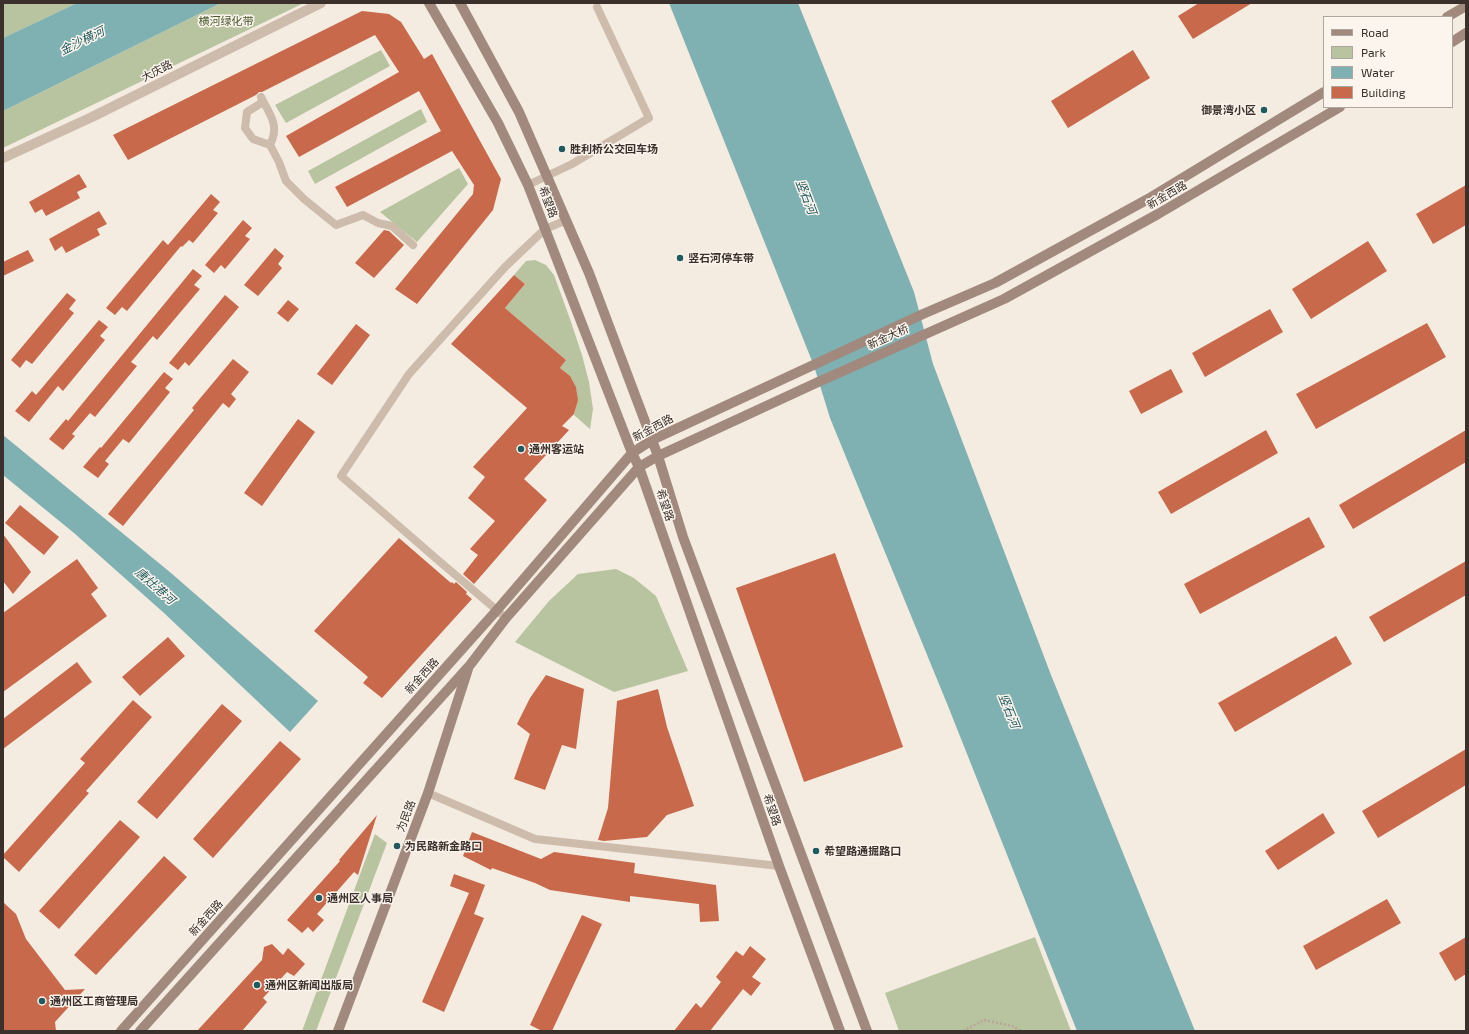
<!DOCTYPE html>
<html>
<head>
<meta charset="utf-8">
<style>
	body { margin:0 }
	#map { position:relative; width:1469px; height:1034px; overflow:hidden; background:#f4ebe1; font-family:"Exo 2",sans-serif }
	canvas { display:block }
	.frame { position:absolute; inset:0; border:4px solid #3b302b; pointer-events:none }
	.legend { position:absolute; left:1323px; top:16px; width:130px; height:92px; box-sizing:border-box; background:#fbf5ee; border:1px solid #aea6a0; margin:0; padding:5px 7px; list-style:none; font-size:12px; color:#3b302b }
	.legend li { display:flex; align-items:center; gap:8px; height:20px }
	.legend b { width:20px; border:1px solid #aea6a0 }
</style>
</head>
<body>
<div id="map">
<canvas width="1469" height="1034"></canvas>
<div class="frame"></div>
<ul class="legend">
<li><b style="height:5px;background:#a18a7d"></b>Road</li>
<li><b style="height:11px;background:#b8c4a0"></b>Park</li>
<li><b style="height:11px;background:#7fb0b2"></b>Water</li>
<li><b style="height:11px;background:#c8694b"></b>Building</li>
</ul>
</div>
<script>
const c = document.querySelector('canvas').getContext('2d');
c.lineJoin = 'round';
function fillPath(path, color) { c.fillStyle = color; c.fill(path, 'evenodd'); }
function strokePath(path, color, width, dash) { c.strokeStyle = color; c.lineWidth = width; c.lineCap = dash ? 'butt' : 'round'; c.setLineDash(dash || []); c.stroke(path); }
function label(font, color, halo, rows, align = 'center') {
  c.font = font + ' "Exo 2","Noto Sans SC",sans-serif'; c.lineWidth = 3; c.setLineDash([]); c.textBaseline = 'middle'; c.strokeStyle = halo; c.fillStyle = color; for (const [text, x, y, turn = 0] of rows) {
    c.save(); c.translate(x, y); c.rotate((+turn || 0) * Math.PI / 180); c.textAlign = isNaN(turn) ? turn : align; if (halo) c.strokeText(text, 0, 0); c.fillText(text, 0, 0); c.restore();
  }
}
fillPath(new Path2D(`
	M 3,3 L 77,3 L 3,38 Z
	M 221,3 L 304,3 L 3,148 L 3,111 Z
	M 381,50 L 390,66 L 286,123 L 275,105 Z
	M 421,109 L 427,122 L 315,184 L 308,171 Z
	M 459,168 L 468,184 L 417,242 L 380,212 Z
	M 535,260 L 546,265 L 554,275 L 570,319 L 582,355 L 589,382 L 593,409 L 590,429 L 574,415 C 580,393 578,382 560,368 L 566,360 L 505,308 L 525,284 L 514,275 L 526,261 Z
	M 616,569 L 634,578 L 656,596 L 688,671 L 614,692 L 515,642 L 549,601 L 578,574 Z
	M 375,834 L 387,843 L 316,1031 L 302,1031 Z
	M 1035,937 L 1071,1031 L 899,1031 L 885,993 Z`), '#b8c4a0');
fillPath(new Path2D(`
	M 77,3 L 221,3 L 3,111 L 3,38 Z
	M 669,3 L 798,3 L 914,292 L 933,364 L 1051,675 L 1195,1031 L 1077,1031 L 948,706 L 830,418 L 814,366 Z
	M 3,435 L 171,573 L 318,701 L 290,732 L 164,613 L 74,533 L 3,475 Z`), '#7fb0b2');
fillPath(new Path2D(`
	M 1199,3 L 1252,3 L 1193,39 L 1178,16 Z
	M 362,11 L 389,14 L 401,22 L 424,59 L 432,54 L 501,179 L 493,210 L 417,304 L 395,289 L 473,194 L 474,185 L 452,151 L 347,207 L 335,187 L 441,131 L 419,91 L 299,157 L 286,136 L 399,72 L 375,35 L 262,92 L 259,92 L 256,95 L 128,160 L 113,135 Z
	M 1133,50 L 1150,78 L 1068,128 L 1051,101 Z
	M 79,174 L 87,187 L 77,192 L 80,198 L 46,216 L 42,209 L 35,213 L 29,202 Z
	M 1466,185 L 1466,225 L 1433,244 L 1416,214 Z
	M 211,194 L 220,202 L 213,210 L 218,213 L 193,243 L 189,240 L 182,247 L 181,246 L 127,311 L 122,307 L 115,315 L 106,308 L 163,240 L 168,245 Z
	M 99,211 L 107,224 L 97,229 L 100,235 L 66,253 L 62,246 L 55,251 L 49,239 Z
	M 243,220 L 252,228 L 245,236 L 250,239 L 225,269 L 221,265 L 214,273 L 205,265 Z
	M 384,230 L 389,231 L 404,245 L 374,278 L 355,263 Z
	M 1368,241 L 1387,271 L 1311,319 L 1292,289 Z
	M 275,248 L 284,256 L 278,264 L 282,268 L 258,296 L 244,285 Z
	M 28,250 L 34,261 L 3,276 L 3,262 Z
	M 193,269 L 202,276 L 194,285 L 200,289 L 157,340 L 153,336 L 131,362 L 137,366 L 95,417 L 90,413 L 72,434 L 75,436 L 63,450 L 49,439 L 66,419 L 68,421 Z
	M 514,275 L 525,284 L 505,308 L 566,360 L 560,368 L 570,376 L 576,387 L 578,400 L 574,414 L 562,426 L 569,430 L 524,479 L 547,500 L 474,584 L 463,574 L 478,555 L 470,549 L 495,521 L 468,498 L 485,477 L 473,467 L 527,408 L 451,344 Z
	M 67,293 L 76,300 L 69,309 L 74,313 L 32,364 L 26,360 L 20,368 L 11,360 Z
	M 225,295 L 239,307 L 189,366 L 185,362 L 178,370 L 169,363 Z
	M 288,300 L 299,309 L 288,322 L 277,313 Z
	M 1270,309 L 1283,332 L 1205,377 L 1192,353 Z
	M 99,320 L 108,327 L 100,336 L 105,340 L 63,391 L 58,386 L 29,422 L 15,411 L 32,391 L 36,395 Z
	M 1427,323 L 1446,357 L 1316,429 L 1296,394 Z
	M 356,324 L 370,335 L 332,385 L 317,374 Z
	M 233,359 L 249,372 L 231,394 L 236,399 L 229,408 L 223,403 L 123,526 L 108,514 L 194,410 L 192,408 Z
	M 1171,369 L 1183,392 L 1141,414 L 1129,391 Z
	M 164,372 L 173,379 L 165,388 L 170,392 L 129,443 L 123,439 L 105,461 L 109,464 L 98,478 L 83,467 L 100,447 L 101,448 Z
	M 298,419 L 315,432 L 262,506 L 244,493 Z
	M 1266,430 L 1278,453 L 1171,514 L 1158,492 Z
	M 1466,430 L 1466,462 L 1353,529 L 1339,505 Z
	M 20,505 L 59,537 L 44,555 L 5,523 Z
	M 1309,517 L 1325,547 L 1200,614 L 1184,584 Z
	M 3,534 L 31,572 L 13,594 L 3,581 Z
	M 399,538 L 451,583 L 452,582 L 454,584 L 456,582 L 467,592 L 466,594 L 472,599 L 382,698 L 363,683 L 368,677 L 314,631 Z
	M 835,553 L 903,747 L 804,782 L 736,588 Z
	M 77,559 L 98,588 L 91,594 L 107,616 L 3,692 L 3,613 Z
	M 1466,561 L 1466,595 L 1384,642 L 1369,617 Z
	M 1336,636 L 1352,664 L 1235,732 L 1218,703 Z
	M 168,637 L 185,656 L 140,696 L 122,677 Z
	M 77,662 L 92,682 L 3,749 L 3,719 Z
	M 546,675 L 584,689 L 576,749 L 562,745 L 545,790 L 514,779 L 530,734 L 517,724 L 530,698 Z
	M 658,689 L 667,727 L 694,806 L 667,815 L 647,837 L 604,841 L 598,840 L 608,808 L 617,701 Z
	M 133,700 L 152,717 L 86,791 L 89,793 L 19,872 L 3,857 L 3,855 L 85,763 L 80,759 Z
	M 222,704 L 242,721 L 157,819 L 137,802 Z
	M 280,741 L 301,759 L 213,858 L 193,839 Z
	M 1466,749 L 1466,785 L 1378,838 L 1362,811 Z
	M 1323,813 L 1335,833 L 1278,870 L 1265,851 Z
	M 377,815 L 358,875 L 354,872 L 317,914 L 324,920 L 313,932 L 308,927 L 302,933 L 287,920 L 340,861 L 339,860 Z
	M 120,820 L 140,837 L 59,929 L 39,911 Z
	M 472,832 L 541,859 L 554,852 L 635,863 L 634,873 L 716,885 L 719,921 L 700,922 L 699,904 L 630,896 L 630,902 L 550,890 L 535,883 L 492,868 L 491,870 L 463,856 Z
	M 164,856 L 187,877 L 96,975 L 74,955 Z
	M 454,874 L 485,885 L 474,914 L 484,918 L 444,1012 L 422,1002 L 469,893 L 450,886 Z
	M 1387,899 L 1401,923 L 1316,970 L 1303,946 Z
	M 3,902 L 16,914 L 26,939 L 65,990 L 85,989 L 55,1022 L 56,1031 L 3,1031 Z
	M 582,915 L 602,924 L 552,1031 L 542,1031 L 530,1025 Z
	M 1466,937 L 1466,974 L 1455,981 L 1439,953 Z
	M 272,944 L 283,955 L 288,948 L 305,964 L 294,976 L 287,972 L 263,998 L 267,1002 L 242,1031 L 197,1031 L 262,960 L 264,947 Z
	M 750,946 L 766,959 L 752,977 L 761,983 L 751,996 L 743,989 L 710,1031 L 674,1031 L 696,1003 L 701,1008 L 721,982 L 716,977 L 736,951 L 743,956 Z`), '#c8694b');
strokePath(new Path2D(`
	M 963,1031 L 984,1020 L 1012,1026 L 1021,1031`), '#b9a596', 2.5, [2, 2]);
strokePath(new Path2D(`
	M 261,97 C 270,115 280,125 270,145 L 279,162 L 286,181 L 304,199 L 336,225 L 363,215 L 378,223 L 392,226 L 413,245
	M 263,102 L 247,112 L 245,128 L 253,139 L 270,145
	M 528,185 L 572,164 L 649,118 L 597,7
	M 506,618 L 439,561 L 341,476 L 409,374 L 505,267 L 545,229 L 567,220
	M 428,793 L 535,839 L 779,866`), '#cdbbac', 8);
strokePath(new Path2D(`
	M 3,158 L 92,117 L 321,3`), '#cdbbac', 10);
strokePath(new Path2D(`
	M 429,3 L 498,123 L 528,185 L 632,453 L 639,467 L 779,866 L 840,1031
	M 460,3 L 519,112 L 589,273 L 658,456 L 683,537 L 867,1031
	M 1447,17 L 1466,6
	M 1452,42 L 1466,33
	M 121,1031 L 497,610 L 632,453 L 652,440 L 923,314 L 995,283 L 1148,199 L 1324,92
	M 140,1031 L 470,665 L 506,618 L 639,467 L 658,456 L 816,383 L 1004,299 L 1158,214 L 1340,107
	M 338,1031 L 428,793 L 468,669`), '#a18a7d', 10);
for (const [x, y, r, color] of [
	[1264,110,4,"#1f5a5e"],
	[562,149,4,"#1f5a5e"],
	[680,258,4,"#1f5a5e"],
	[521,449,4,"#1f5a5e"],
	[397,846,4,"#1f5a5e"],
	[816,851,4,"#1f5a5e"],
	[319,898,4,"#1f5a5e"],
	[257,985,4,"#1f5a5e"],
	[42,1001,4,"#1f5a5e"]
]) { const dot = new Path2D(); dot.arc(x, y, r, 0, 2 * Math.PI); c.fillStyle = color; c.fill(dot); strokePath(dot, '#fbf5ee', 1.5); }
label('11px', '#4a5a2e', '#fbf5ee', [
	["横河绿化带",226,21]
]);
label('11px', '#3b302b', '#fbf5ee', [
	["大庆路",157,71,-27],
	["新金西路",1167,195,-30],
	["希望路",548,202,69],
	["新金大桥",888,337,-24],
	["新金西路",653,428,-28],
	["希望路",665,505,71],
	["新金西路",422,676,-48],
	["希望路",772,810,71],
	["为民路",406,816,-69],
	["新金西路",206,918,-48]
]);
label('bold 11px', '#3b302b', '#fbf5ee', [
	["御景湾小区",1256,110,"right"],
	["胜利桥公交回车场",570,149],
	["竖石河停车带",688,258],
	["通州客运站",529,449],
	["为民路新金路口",405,846],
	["希望路通掘路口",824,851],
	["通州区人事局",327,898],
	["通州区新闻出版局",265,985],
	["通州区工商管理局",50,1001]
], 'left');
label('italic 12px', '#1f5a5e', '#fbf5ee', [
	["金沙横河",82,41,-26],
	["竖石河",806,197,69],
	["唐灶港河",155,586,41],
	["竖石河",1009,711,68]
]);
</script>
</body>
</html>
